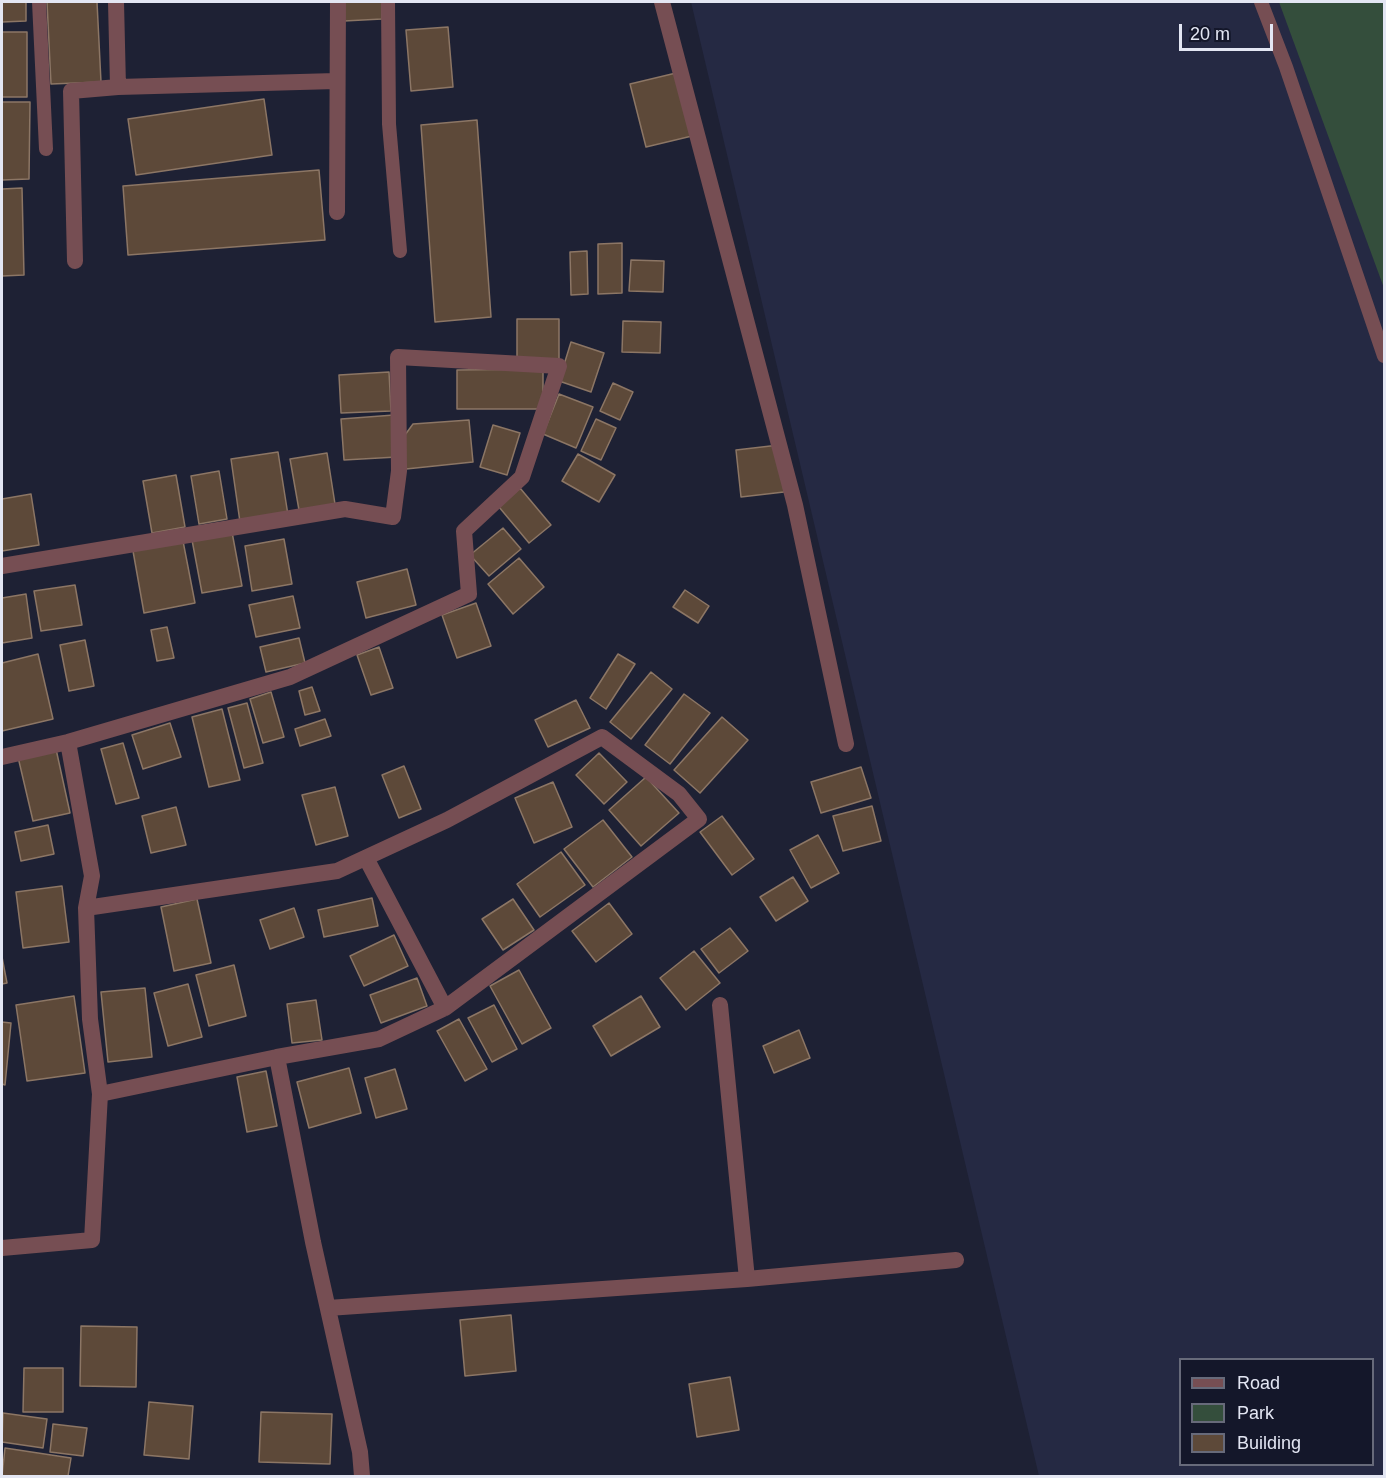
<!DOCTYPE html>
<html>
<head>
<meta charset="utf-8">
<style>
	body { margin:0 }
	#map { position:relative; width:1386px; height:1478px; overflow:hidden; background:#1e2134; font-family:Arial,sans-serif }
	canvas { display:block }
	.frame { position:absolute; inset:0; border:3px solid #e3e6f3; pointer-events:none }
	.legend { position:absolute; left:1179px; top:1358px; width:195px; height:108px; box-sizing:border-box; background:#14172a; border:2px solid #676a7a; margin:0; padding:8px 10px; list-style:none; font-size:18px; color:#e3e6f3 }
	.legend li { display:flex; align-items:center; gap:12px; height:30px }
	.legend b { width:30px; border:2px solid #676a7a }
	.scale { position:absolute; left:1179px; top:24px; width:94px; height:27px; box-sizing:border-box; border:3px solid #e3e6f3; border-top:0; padding-left:8px; font-size:18px; line-height:21px; white-space:nowrap; color:#e3e6f3; -webkit-text-stroke:4px #14172a; paint-order:stroke }
</style>
</head>
<body>
<div id="map">
<canvas width="1386" height="1478"></canvas>
<div class="frame"></div>
<ul class="legend">
<li><b style="height:8px;background:#764e53"></b>Road</li>
<li><b style="height:16px;background:#344e3c"></b>Park</li>
<li><b style="height:16px;background:#5d4939"></b>Building</li>
</ul>
<div class="scale">20 m</div>
</div>
<script>
const c = document.querySelector('canvas').getContext('2d');
c.lineJoin = 'round';
function fillPath(path, color) { c.fillStyle = color; c.fill(path, 'evenodd'); }
function strokePath(path, color, width, dash) { c.strokeStyle = color; c.lineWidth = width; c.lineCap = dash ? 'butt' : 'round'; c.setLineDash(dash || []); c.stroke(path); }
fillPath(new Path2D(`
	M 691,2 L 1384,2 L 1384,1476 L 1039,1476 ZM 1180,1360 L 1372,1360 L 1372,1464 L 1180,1464 Z`), '#252943');
fillPath(new Path2D(`
	M 1279,2 L 1384,2 L 1384,288 Z`), '#344e3c');
const building = new Path2D(`
	M 2,2 L 26,2 L 26,21 L 2,22 Z
	M 47,2 L 97,2 L 101,82 L 51,84 Z
	M 344,2 L 382,2 L 382,19 L 344,21 Z
	M 448,27 L 453,87 L 411,91 L 406,30 Z
	M 2,32 L 27,32 L 27,97 L 2,97 Z
	M 676,73 L 692,136 L 646,147 L 630,84 Z
	M 264,99 L 272,155 L 136,175 L 128,119 Z
	M 2,102 L 30,102 L 29,179 L 2,180 Z
	M 477,120 L 491,317 L 435,322 L 421,125 Z
	M 319,170 L 325,240 L 128,255 L 123,186 Z
	M 22,188 L 24,275 L 2,276 L 2,189 Z
	M 622,243 L 622,293 L 598,294 L 598,244 Z
	M 587,251 L 588,294 L 571,295 L 570,252 Z
	M 631,260 L 664,261 L 663,292 L 629,291 Z
	M 517,319 L 559,319 L 559,361 L 517,361 Z
	M 623,321 L 661,322 L 660,353 L 622,352 Z
	M 571,342 L 604,353 L 591,392 L 559,381 Z
	M 543,369 L 543,409 L 457,409 L 457,370 Z
	M 389,372 L 391,411 L 341,413 L 339,375 Z
	M 613,383 L 633,392 L 620,420 L 600,411 Z
	M 559,394 L 593,407 L 576,448 L 543,434 Z
	M 394,415 L 397,457 L 344,460 L 341,419 Z
	M 596,419 L 616,428 L 601,460 L 581,451 Z
	M 469,420 L 473,462 L 406,469 L 402,439 L 413,424 Z
	M 493,425 L 520,433 L 507,475 L 480,467 Z
	M 779,445 L 784,492 L 741,497 L 736,450 Z
	M 278,452 L 288,515 L 240,522 L 231,459 Z
	M 327,453 L 335,504 L 299,510 L 290,459 Z
	M 578,454 L 615,475 L 599,502 L 562,481 Z
	M 219,471 L 227,519 L 199,524 L 191,476 Z
	M 176,475 L 185,527 L 152,533 L 143,481 Z
	M 520,488 L 551,525 L 529,543 L 499,507 Z
	M 31,494 L 39,545 L 2,551 L 2,499 Z
	M 503,528 L 521,549 L 489,576 L 470,555 Z
	M 232,532 L 242,586 L 202,593 L 192,540 Z
	M 284,539 L 292,584 L 252,591 L 245,546 Z
	M 183,541 L 195,603 L 144,613 L 133,551 Z
	M 519,558 L 544,587 L 513,614 L 488,584 Z
	M 407,569 L 416,605 L 366,618 L 357,582 Z
	M 75,585 L 82,625 L 41,631 L 34,591 Z
	M 685,590 L 709,606 L 698,623 L 673,607 Z
	M 26,594 L 32,638 L 2,643 L 2,598 Z
	M 293,596 L 300,628 L 256,637 L 249,605 Z
	M 476,603 L 491,646 L 457,658 L 442,615 Z
	M 167,627 L 174,658 L 157,661 L 151,630 Z
	M 299,638 L 305,663 L 266,672 L 260,647 Z
	M 85,640 L 94,686 L 69,691 L 60,645 Z
	M 379,647 L 393,688 L 371,695 L 357,655 Z
	M 38,654 L 53,719 L 2,731 L 2,663 Z
	M 618,654 L 635,664 L 606,709 L 590,698 Z
	M 651,672 L 672,689 L 631,739 L 610,722 Z
	M 312,687 L 320,711 L 305,715 L 299,691 Z
	M 271,692 L 284,737 L 263,743 L 250,699 Z
	M 684,694 L 710,713 L 670,764 L 645,745 Z
	M 576,700 L 590,728 L 548,747 L 535,720 Z
	M 247,703 L 263,763 L 244,768 L 228,708 Z
	M 222,709 L 240,780 L 209,787 L 192,717 Z
	M 722,717 L 748,740 L 700,793 L 674,770 Z
	M 325,719 L 331,736 L 300,746 L 295,729 Z
	M 170,723 L 181,757 L 143,769 L 132,735 Z
	M 123,743 L 139,798 L 116,804 L 101,749 Z
	M 56,749 L 70,813 L 33,821 L 18,757 Z
	M 599,753 L 627,782 L 604,804 L 576,775 Z
	M 404,766 L 421,809 L 399,818 L 382,775 Z
	M 861,767 L 871,798 L 821,813 L 811,782 Z
	M 646,777 L 679,813 L 641,846 L 609,810 Z
	M 553,782 L 572,827 L 534,843 L 515,798 Z
	M 335,787 L 348,836 L 316,845 L 302,795 Z
	M 872,806 L 881,841 L 843,851 L 833,816 Z
	M 176,807 L 186,845 L 151,853 L 142,816 Z
	M 722,816 L 754,859 L 732,875 L 700,832 Z
	M 603,820 L 632,857 L 593,887 L 564,849 Z
	M 48,825 L 54,854 L 21,861 L 15,832 Z
	M 818,835 L 839,873 L 811,888 L 790,850 Z
	M 561,852 L 585,885 L 540,917 L 517,884 Z
	M 793,877 L 808,901 L 776,921 L 760,897 Z
	M 62,886 L 69,942 L 23,948 L 16,892 Z
	M 372,898 L 378,926 L 324,937 L 318,910 Z
	M 197,899 L 211,963 L 174,971 L 161,907 Z
	M 513,899 L 534,930 L 503,950 L 482,919 Z
	M 609,903 L 632,934 L 596,962 L 572,931 Z
	M 294,908 L 304,937 L 270,949 L 260,920 Z
	M 730,928 L 748,951 L 719,973 L 701,949 Z
	M 394,935 L 408,966 L 364,986 L 350,956 Z
	M 694,951 L 720,983 L 686,1010 L 660,978 Z
	M 2,957 L 7,983 L 2,984 Z
	M 234,965 L 246,1016 L 209,1026 L 196,975 Z
	M 519,970 L 551,1028 L 522,1044 L 490,986 Z
	M 417,978 L 427,1006 L 381,1023 L 370,995 Z
	M 188,984 L 202,1037 L 168,1046 L 154,993 Z
	M 145,988 L 152,1057 L 108,1062 L 101,992 Z
	M 74,996 L 85,1073 L 27,1081 L 16,1005 Z
	M 641,996 L 660,1027 L 611,1056 L 593,1026 Z
	M 316,1000 L 322,1040 L 292,1043 L 287,1004 Z
	M 494,1005 L 517,1049 L 492,1062 L 468,1018 Z
	M 459,1019 L 487,1069 L 465,1081 L 437,1031 Z
	M 2,1022 L 11,1023 L 5,1085 L 2,1084 Z
	M 799,1030 L 810,1058 L 774,1073 L 763,1046 Z
	M 349,1068 L 361,1113 L 309,1128 L 297,1082 Z
	M 395,1069 L 407,1109 L 376,1118 L 365,1078 Z
	M 266,1071 L 277,1126 L 247,1132 L 237,1077 Z
	M 511,1315 L 516,1371 L 465,1376 L 460,1320 Z
	M 81,1326 L 137,1327 L 136,1387 L 80,1386 Z
	M 24,1368 L 63,1368 L 63,1412 L 23,1412 Z
	M 730,1377 L 739,1430 L 697,1437 L 689,1384 Z
	M 149,1402 L 193,1406 L 189,1459 L 144,1455 Z
	M 261,1412 L 332,1414 L 330,1464 L 259,1462 Z
	M 3,1413 L 47,1419 L 43,1448 L 2,1442 Z
	M 53,1424 L 87,1428 L 83,1456 L 50,1452 Z
	M 5,1448 L 71,1458 L 68,1476 L 2,1476 Z`);
fillPath(building, '#5d4939');
strokePath(building, '#8c7665', 1.5);
strokePath(new Path2D(`
	M 39,2 L 46,149
	M 388,2 L 389,124 L 400,251
	M 1261,2 L 1286,67 L 1384,356`), '#764e53', 14);
strokePath(new Path2D(`
	M 116,2 L 118,87
	M 662,2 L 795,505 L 846,744
	M 337,212 L 338,2
	M 75,261 L 71,91 L 118,87 L 336,81
	M 2,566 L 345,509 L 393,517 L 399,471 L 398,357 L 559,366 L 522,477 L 464,531 L 469,594 L 290,677 L 68,742 L 2,757
	M 68,742 L 92,876 L 86,908 L 337,871 L 447,820 L 602,737 L 679,794 L 699,819 L 445,1008 L 366,858
	M 277,1057 L 379,1039 L 445,1008
	M 100,1094 L 277,1057 L 313,1242 L 360,1452 L 362,1476
	M 2,1248 L 92,1240 L 100,1094 L 90,1019 L 86,908
	M 747,1279 L 956,1260
	M 328,1308 L 747,1279 L 720,1005`), '#764e53', 16);
</script>
</body>
</html>
